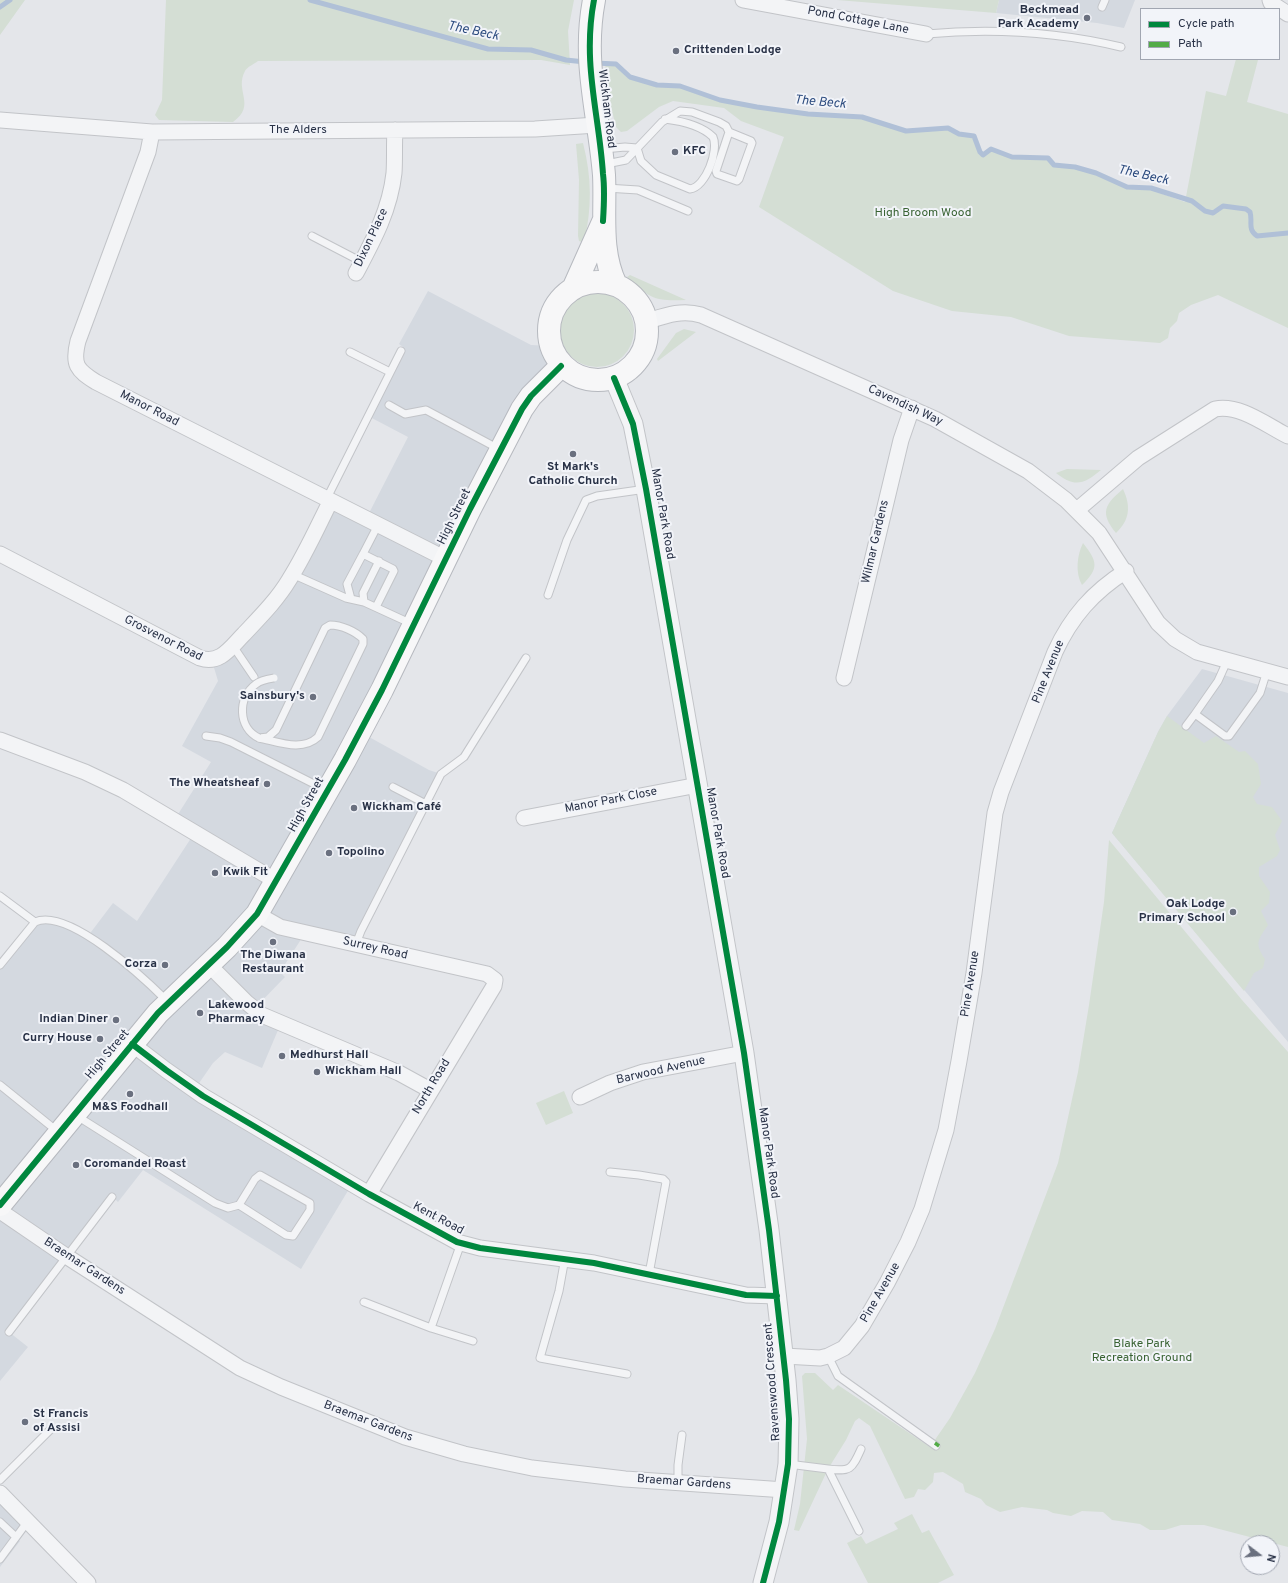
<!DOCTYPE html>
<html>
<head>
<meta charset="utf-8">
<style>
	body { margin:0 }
	#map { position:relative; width:1288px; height:1583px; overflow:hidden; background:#e4e6ea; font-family:Overpass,sans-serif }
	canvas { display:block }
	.legend { position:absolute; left:1140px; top:8px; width:140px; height:52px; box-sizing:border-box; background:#f2f4f9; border:1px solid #a1a6b1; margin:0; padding:5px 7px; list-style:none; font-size:12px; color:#283146 }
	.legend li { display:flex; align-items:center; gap:8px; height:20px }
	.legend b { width:20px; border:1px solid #a1a6b1 }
	.north { position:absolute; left:1240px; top:1535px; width:40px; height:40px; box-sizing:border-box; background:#f2f4f9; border:1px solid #a1a6b1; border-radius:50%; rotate:106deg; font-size:11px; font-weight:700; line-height:16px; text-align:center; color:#283146 }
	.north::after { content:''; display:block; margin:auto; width:14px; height:18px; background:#6a707f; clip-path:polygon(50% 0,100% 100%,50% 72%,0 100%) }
</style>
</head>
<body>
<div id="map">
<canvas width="1288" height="1583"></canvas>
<ul class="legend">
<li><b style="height:5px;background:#00873e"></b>Cycle path</li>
<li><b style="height:5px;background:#53ab47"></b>Path</li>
</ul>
<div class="north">N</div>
</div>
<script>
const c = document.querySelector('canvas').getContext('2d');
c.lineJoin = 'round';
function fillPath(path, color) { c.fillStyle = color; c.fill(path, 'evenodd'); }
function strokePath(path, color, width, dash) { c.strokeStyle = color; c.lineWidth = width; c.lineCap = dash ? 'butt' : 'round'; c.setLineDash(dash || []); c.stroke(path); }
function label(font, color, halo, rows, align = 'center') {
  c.font = font + ' Overpass,sans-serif'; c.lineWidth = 4; c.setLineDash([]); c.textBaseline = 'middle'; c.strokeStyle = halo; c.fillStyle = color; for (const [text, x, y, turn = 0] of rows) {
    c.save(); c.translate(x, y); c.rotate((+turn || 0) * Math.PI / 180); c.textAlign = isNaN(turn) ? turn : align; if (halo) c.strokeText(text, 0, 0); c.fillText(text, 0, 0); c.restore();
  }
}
fillPath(new Path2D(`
	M 999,0 L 1135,0 L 1124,28 L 1097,23 L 996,13 Z
	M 428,291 L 531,345 L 551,346 L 561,366 L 551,375 L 360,732 L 429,770 L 441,774 L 356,944 L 303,932 L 300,941 L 280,972 L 285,977 L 254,1009 L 281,1023 L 262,1068 L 225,1052 L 213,1063 L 195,1089 L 352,1184 L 301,1269 L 143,1170 L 118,1202 L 113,1197 L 9,1332 L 28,1347 L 0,1381 L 0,965 L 35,922 L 59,921 L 88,936 L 113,903 L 137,921 L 195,832 L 175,819 L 211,762 L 182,746 L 218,681 L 212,661 L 261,617 L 330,502 L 366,519 L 408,437 L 368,416 L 403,347 L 399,344 Z
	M 1202,669 L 1288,693 L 1288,1042 L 1112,833 L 1158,732 L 1167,716 Z
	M 0,1493 L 29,1521 L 16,1538 L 20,1541 L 0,1567 Z`), '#d4d9e0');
fillPath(new Path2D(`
	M 0,0 L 25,0 L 0,35 Z
	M 166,0 L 574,0 L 568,31 L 570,65 L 541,60 L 258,61 C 254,64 247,67 245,71 C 234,91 257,105 233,122 L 159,120 L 155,115 L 162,100 Z
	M 837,0 L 999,0 L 996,13 Z
	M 1236,59 L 1258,60 L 1247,102 L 1288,114 L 1288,328 L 1218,295 L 1191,305 L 1179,313 L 1177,321 L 1170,328 L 1168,338 L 1160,343 L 1069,336 L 1011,317 L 952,311 L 893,291 L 759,207 L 784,137 L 741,121 L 724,108 L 673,101 L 659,107 L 627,131 L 621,132 L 616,127 L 611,107 L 605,64 L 616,66 L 628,78 L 656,86 L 680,87 L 719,100 L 756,108 L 808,115 L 836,115 L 863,118 L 906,132 L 948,128 L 958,135 L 973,136 L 978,151 L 983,154 L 992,148 L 1012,157 L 1047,158 L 1053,165 L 1074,167 L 1095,173 L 1126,188 L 1149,189 L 1185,202 L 1206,91 L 1226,96 Z
	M 583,143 C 592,178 592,208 584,243 L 579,241 L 578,236 L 579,180 L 576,144 Z
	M 630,275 L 686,300 C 653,301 651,299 627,277 Z
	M560 330a37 37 0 1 1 74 0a37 37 0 1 1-74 0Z
	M 684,329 L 696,332 L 658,361 L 657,359 L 676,333 Z
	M 1067,469 L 1101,470 C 1084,484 1075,488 1056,473 Z
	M 1123,489 C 1131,506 1130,520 1116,533 C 1100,513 1104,505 1123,489 Z
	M 1083,543 C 1097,561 1100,568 1082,585 C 1075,573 1077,555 1083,543 Z
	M 1167,716 L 1204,743 L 1216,736 L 1239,752 L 1245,751 L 1258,764 L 1261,784 L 1253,797 L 1257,804 L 1272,807 L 1282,821 L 1275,835 L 1280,850 L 1277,856 L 1259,867 L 1259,876 L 1270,892 L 1269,903 L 1261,911 L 1268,925 C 1258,940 1254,943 1265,959 L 1263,968 L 1254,973 L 1244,991 L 1112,833 L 1158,732 Z
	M 1109,840 L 1242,1000 L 1288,1052 L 1288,1547 L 1204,1525 L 1181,1525 L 1165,1530 L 1150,1530 L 1140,1524 L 1112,1520 L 1103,1512 L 1082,1511 L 1071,1516 L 1053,1513 L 1047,1510 L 1022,1507 L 1000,1512 L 986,1505 L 981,1499 L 965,1492 L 963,1484 L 943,1472 L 934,1473 L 933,1482 L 925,1490 L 918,1489 L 914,1497 L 905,1499 L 870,1426 L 859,1418 L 855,1421 L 846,1440 L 828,1469 L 799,1531 L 794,1530 L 800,1504 L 807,1439 L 802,1376 L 805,1373 L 815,1373 L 833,1390 L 838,1385 L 930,1447 L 950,1418 L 975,1373 L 995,1329 L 1058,1163 L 1078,1072 L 1089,1005 L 1104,902 Z
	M 564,1091 L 573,1113 L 546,1125 L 536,1103 Z
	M 912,1514 L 922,1533 L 929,1530 L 954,1575 L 938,1583 L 868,1583 L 847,1543 L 861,1536 L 866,1544 L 898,1529 L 894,1523 Z`), '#d4ded4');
strokePath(new Path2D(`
	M 310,0 L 488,49 L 531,50 L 566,60 L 585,62
	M 0,7 L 10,0
	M 595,63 L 616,64 L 630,77 L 657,85 L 680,86 L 720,100 L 757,107 L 808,114 L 862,117 L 906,131 L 948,128 L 959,134 L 974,136 L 980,152 L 983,155 L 991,149 L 1012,157 L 1048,158 L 1054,165 L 1075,167 L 1096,173 L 1127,187 L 1151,188 L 1192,201 L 1205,211 L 1213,213 L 1223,206 L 1246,209 L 1250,212 C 1253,222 1247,229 1257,236 L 1288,233`), '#b0c0d7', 5);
const service = new Path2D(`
	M 1102,7 L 1105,0
	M 926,34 C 991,28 1058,32 1121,47
	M 637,148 L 641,161 L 656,175 L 690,189 C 706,187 719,150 713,137 C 702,126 681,121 665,119
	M 604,149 L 625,147 L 637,148
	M 606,164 L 626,160 L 662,122 L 680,111 L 692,112 L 719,122 L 726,126 L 729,132 L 751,141 L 752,143 L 739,179 L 737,181 L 717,174 L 716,171 L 729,132
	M 606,188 L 638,190 L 688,211
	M 312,236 L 362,262
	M 350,352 L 390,372
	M 389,405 L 405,414 L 426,410 L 499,449
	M 326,500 L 401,351
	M 292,574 L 346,598 L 364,602 L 412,624
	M 548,595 L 567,540 L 586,500 L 597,496 L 646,489
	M 351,599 L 347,584 L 363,554
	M 364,602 L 363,593 L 379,561
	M 376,607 L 394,571 L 393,569 L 363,554 L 378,525
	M 330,625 C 341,625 355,631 363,639 L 363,644 L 318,737 C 302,752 279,742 259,738 L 268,737 L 276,730 L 325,628 Z
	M 233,646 L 254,677
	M 1227,661 L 1218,681 L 1195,714 L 1225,736 L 1229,736 L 1260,693 L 1267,671
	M 1186,726 L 1195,714
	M 206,736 L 220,738 L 231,742 L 326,790
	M 393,787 L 426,804
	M 0,896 L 35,922 C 68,907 144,978 167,1001
	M 356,944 L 361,931 L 441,774 L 464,757 L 526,658
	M 0,965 L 35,922
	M 0,1085 L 57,1131
	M 77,1116 L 215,1203 L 228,1208 L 239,1205
	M 610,1172 L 639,1175 L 663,1179 L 666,1182 L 649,1274
	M 260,1175 L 310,1203 L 310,1210 L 293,1236 L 286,1235 L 239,1205 L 255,1179 Z
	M 565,1258 L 559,1291 L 540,1358 L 627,1374
	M 364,1302 L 431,1328 L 461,1243
	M 431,1328 L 473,1341
	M 9,1332 L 112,1197
	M 828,1356 L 838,1376 L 936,1446
	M 788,1464 L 828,1469 L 859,1531
	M 828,1469 C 851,1472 852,1469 861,1449
	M 0,1480 L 52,1428
	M 678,1483 L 678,1465 L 682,1435
	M 0,1522 L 16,1537
	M 0,1559 L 28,1521`);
const minor = new Path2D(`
	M 743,0 L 926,34
	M 1270,0 L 1271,3 L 1288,14
	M 0,120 L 152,132 L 535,129 L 597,125
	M 152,132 L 148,152 L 78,341 C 72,365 77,370 96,382 L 446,559
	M 356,273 C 373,241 390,210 394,173 C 395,159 394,145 395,130
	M 645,322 C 664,316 681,309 701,315 L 935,419 L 1028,471 L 1066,500 L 1099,533 L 1158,623 L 1175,639 L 1197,652 L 1288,677
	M 1077,510 L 1138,458 L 1215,409 C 1240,404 1266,425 1288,436
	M 0,554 L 200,658 C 220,665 231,647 244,634 C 260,617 277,600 289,580 C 305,555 317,528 330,502
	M 844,678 L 901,440 L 912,408
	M 0,740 L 85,772 L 123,790 L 276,881
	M 524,818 L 698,785
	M 257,914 L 280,927 L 487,974 L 495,980 L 494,986 L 369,1194
	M 208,964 L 246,1002 L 262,1015 L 399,1073 L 430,1090
	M 132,1044 L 166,1070 L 203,1096 L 369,1194 L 457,1242 L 480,1248 L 594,1263 L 746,1295 L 777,1296
	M 580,1097 L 610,1083 L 643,1072 L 744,1053
	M 0,1211 L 66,1256 L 240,1368 L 281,1387 L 405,1437 L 464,1454 L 532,1468 L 625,1479 L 785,1490
	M 784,1356 L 820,1358 L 828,1356 L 844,1348 L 862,1326 L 887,1283 L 908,1242 L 922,1209 L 946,1130 L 959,1061 L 974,973 L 995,813 L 1001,792 L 1055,652 C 1071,617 1093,592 1126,571
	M 0,1493 L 88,1583`);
const tertiary = new Path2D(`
	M 614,378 L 633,424 L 646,489 L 744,1053 L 769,1230 L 786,1380 L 789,1419 L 788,1464 L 779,1522 L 763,1583`);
const trunk = new Path2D(`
	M 594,0 C 582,63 599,114 604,175 C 606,212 599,250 616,285
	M549 331a49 49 0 1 1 98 0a49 49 0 1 1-98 0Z
	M 573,289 L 603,222
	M 0,1205 L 158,1013 L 227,947 L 257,914 L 345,760 L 382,690 L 470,509 L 522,409 L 531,396 L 561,366`);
strokePath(service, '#c2c4c8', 9);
strokePath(minor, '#c2c4c8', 17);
strokePath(tertiary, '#c2c4c8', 21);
strokePath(trunk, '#b6b9bf', 24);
strokePath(service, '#f3f4f6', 7);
strokePath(minor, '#f3f4f6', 15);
strokePath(tertiary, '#f3f4f6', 19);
strokePath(trunk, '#f7f7f8', 22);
const serviceBridge = new Path2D(`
	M 259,738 C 238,728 237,698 256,684 C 261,680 268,679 274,678`);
strokePath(serviceBridge, '#c2c4c8', 9, []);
strokePath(serviceBridge, '#f3f4f6', 7);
strokePath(new Path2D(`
	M 936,1446 L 938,1443`), '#53ab47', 5, [10, 5]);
strokePath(new Path2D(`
	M 594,0 C 582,63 599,113 603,174 C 605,190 604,205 603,221
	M 614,378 L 633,424 L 646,489 L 744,1053 L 769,1230 L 786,1380 L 789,1419 L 788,1464 L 779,1522 L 763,1583
	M 132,1044 L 166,1070 L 203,1096 L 369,1194 L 457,1242 L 480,1248 L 594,1263 L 746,1295 L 777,1296
	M 0,1205 L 158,1013 L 227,947 L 257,914 L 345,760 L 382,690 L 470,509 L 522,409 L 531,396 L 561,366`), '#00873e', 6);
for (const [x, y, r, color] of [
	[1087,18,4,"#6a707f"],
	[676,51,4,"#6a707f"],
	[675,152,4,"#6a707f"],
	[573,454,4,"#6a707f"],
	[313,697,4,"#6a707f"],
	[267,784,4,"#6a707f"],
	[354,808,4,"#6a707f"],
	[329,853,4,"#6a707f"],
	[215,873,4,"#6a707f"],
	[1233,912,4,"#6a707f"],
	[273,942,4,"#6a707f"],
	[165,965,4,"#6a707f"],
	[200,1013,4,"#6a707f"],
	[116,1020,4,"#6a707f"],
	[100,1039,4,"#6a707f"],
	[282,1056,4,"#6a707f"],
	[317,1072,4,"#6a707f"],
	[130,1094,4,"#6a707f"],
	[76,1165,4,"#6a707f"],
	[25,1422,4,"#6a707f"]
]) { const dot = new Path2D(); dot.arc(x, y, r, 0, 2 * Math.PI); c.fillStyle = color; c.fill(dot); strokePath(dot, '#f2f4f9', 1.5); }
label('bold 12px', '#283146', '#f2f4f9', [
	["Beckmead",1079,11,"right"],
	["Park Academy",1079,25,"right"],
	["Crittenden Lodge",684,51],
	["KFC",683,152],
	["St Mark's",573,468,"center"],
	["Catholic Church",573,482,"center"],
	["Sainsbury's",305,697,"right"],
	["The Wheatsheaf",259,784,"right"],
	["Wickham Café",362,808],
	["Topolino",337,853],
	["Kwik Fit",223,873],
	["Oak Lodge",1225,905,"right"],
	["Primary School",1225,919,"right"],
	["The Diwana",273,956,"center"],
	["Restaurant",273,970,"center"],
	["Corza",157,965,"right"],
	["Lakewood",208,1006],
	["Pharmacy",208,1020],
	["Indian Diner",108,1020,"right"],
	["Curry House",92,1039,"right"],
	["Medhurst Hall",290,1056],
	["Wickham Hall",325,1072],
	["M&S Foodhall",130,1108,"center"],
	["Coromandel Roast",84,1165],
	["St Francis",33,1415],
	["of Assisi",33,1429]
], 'left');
label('12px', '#283146', '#f2f4f9', [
	["Pond Cottage Lane",858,21,11],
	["Wickham Road",606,109,83],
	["The Alders",298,131],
	["Dixon Place",372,238,-65],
	["Cavendish Way",905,406,25],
	["Manor Road",149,409,27],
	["Manor Park Road",662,514,80],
	["High Street",455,517,-64],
	["Wilmar Gardens",876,542,-77],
	["Grosvenor Road",163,639,27],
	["Pine Avenue",1049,672,-68],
	["Manor Park Close",611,801,-11],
	["High Street",307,805,-61],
	["Manor Park Road",717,833,80],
	["Surrey Road",375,949,13],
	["Pine Avenue",971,984,-81],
	["High Street",108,1055,-50],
	["Barwood Avenue",661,1071,-13],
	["North Road",432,1087,-59],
	["Manor Park Road",768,1153,82],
	["Kent Road",438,1219,28],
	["Braemar Gardens",84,1267,33],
	["Pine Avenue",881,1293,-60],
	["Ravenswood Crescent",773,1382,-94],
	["Braemar Gardens",368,1422,21],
	["Braemar Gardens",684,1483,4]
]);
label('12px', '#396333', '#f2f4f9', [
	["High Broom Wood",923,214],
	["Blake Park",1142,1345],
	["Recreation Ground",1142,1359]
]);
label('italic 13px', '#2d4c7f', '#f2f4f9', [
	["The Beck",473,32,12],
	["The Beck",820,103,5],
	["The Beck",1143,176,13]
]);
</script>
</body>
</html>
